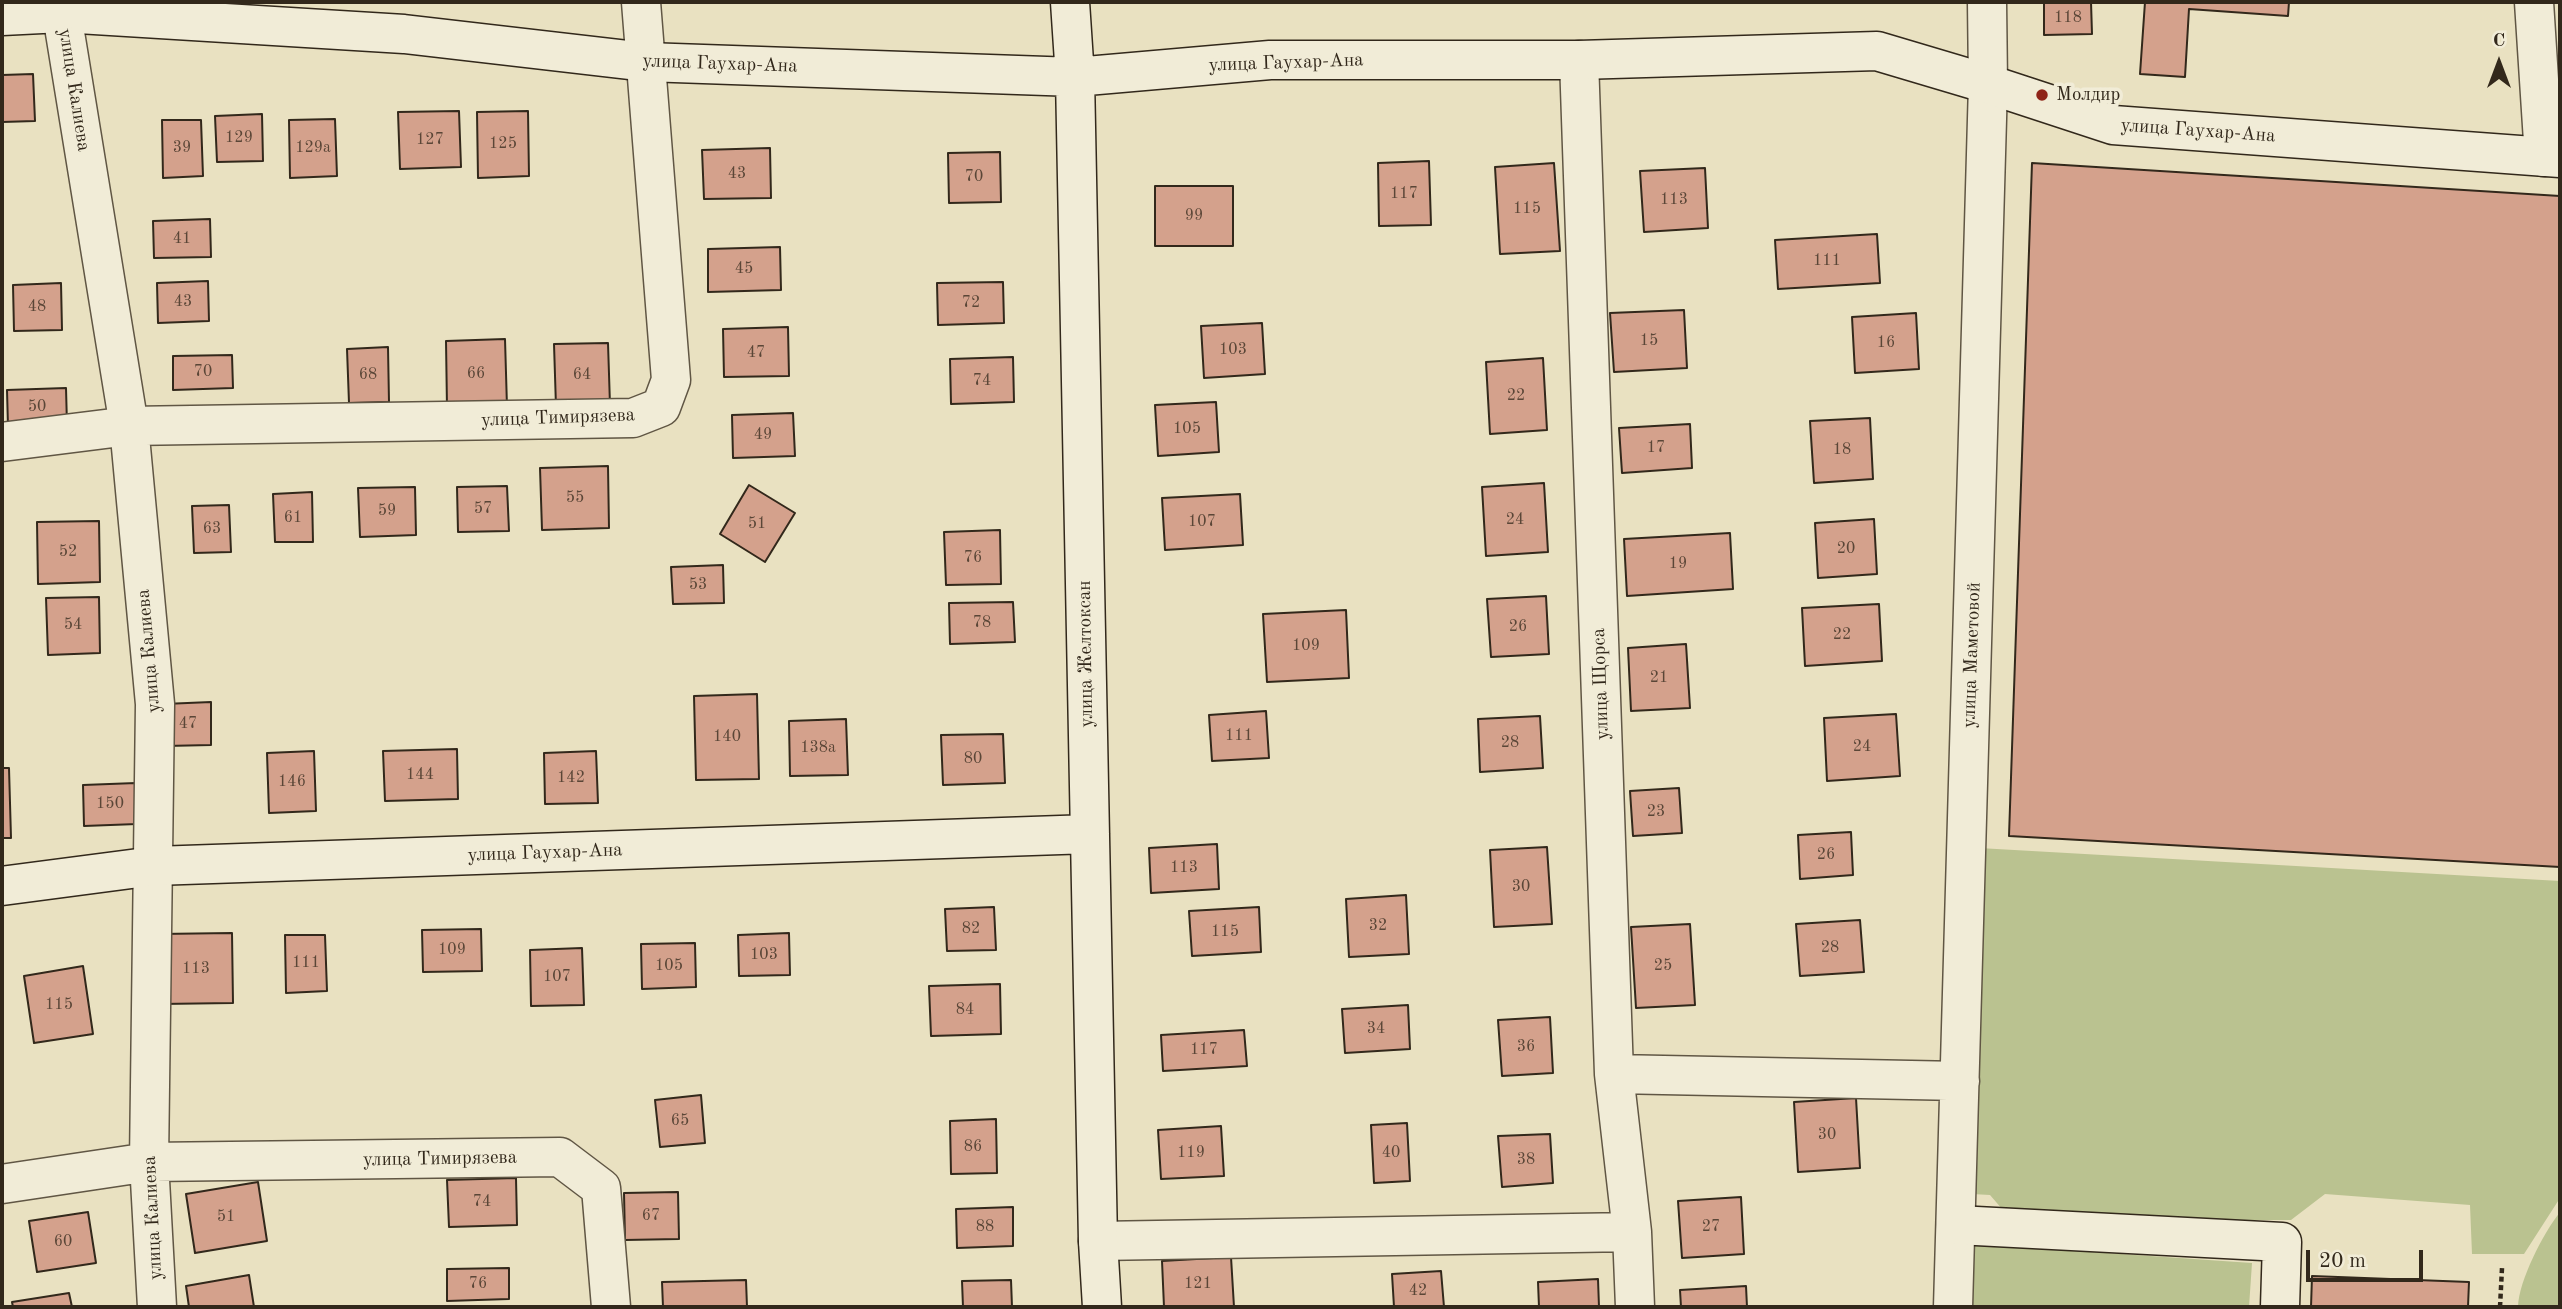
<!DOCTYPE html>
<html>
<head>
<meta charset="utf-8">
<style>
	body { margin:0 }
	#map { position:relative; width:2562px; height:1309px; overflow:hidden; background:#e9e1c1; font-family:"Old Standard TT",serif }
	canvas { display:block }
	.frame { position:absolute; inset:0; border:4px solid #32281b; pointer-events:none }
	.north { position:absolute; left:2464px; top:28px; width:70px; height:70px; -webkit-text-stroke:5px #f1ecd7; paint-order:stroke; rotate:0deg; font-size:19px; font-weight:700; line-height:28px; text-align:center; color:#32281b }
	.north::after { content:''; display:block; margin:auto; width:24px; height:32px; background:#32281b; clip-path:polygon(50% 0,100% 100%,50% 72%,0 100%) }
	.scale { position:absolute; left:2306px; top:1250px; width:117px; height:32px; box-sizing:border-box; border:4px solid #32281b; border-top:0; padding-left:9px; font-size:21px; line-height:24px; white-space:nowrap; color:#32281b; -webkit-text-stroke:5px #f1ecd7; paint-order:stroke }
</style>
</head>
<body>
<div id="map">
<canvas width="2562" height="1309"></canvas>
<div class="frame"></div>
<div class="north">С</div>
<div class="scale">20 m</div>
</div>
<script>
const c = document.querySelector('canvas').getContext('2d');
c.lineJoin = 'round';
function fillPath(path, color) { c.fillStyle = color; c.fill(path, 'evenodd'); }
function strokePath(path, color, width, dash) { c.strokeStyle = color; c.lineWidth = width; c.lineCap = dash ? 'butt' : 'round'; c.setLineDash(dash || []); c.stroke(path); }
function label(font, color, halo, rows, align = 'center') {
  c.font = font + ' "Old Standard TT",serif'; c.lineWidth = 7; c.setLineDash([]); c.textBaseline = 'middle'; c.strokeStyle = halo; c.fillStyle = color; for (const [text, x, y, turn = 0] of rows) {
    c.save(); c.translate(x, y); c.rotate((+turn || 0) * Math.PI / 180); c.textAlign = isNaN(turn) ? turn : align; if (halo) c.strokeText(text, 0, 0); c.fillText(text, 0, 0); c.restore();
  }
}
fillPath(new Path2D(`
	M 1979,848 L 2560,881 L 2560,1198 L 2524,1254 L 2472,1254 L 2470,1205 L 2325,1194 L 2291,1220 L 2029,1220 L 2009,1217 L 1990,1195 L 1972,1194 Z
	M 2560,1212 L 2560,1307 L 2518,1307 C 2519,1280 2543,1234 2560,1212 Z
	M 1961,1243 L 2252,1263 L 2249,1307 L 1957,1307 Z`), '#bac290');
const building = new Path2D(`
	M 2044,2 L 2091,2 L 2092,34 L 2044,35 Z
	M 2145,2 L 2289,2 L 2288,16 L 2189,9 L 2185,77 L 2140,74 Z
	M 33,74 L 35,121 L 2,122 L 2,75 Z
	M 459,111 L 461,167 L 400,169 L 398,112 Z
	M 528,111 L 529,176 L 478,178 L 477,112 Z
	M 262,114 L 263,161 L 217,162 L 215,116 Z
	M 335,119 L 337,176 L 290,178 L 289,120 Z
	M 162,120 L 201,120 L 203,176 L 163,178 Z
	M 770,148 L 771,198 L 704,199 L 702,150 Z
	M 1000,152 L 1001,202 L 949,203 L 948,153 Z
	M 1429,161 L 1431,225 L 1379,226 L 1378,163 Z
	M 1554,163 L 1560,251 L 1500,254 L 1495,167 Z
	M 2032,163 L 2560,196 L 2560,867 L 2009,836 Z
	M 1705,168 L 1708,228 L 1644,232 L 1640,171 Z
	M 1155,186 L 1233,186 L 1233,246 L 1155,246 Z
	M 210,219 L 211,257 L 154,258 L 153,221 Z
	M 1877,234 L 1880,283 L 1778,289 L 1775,240 Z
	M 780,247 L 781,290 L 708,292 L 708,249 Z
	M 208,281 L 209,321 L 158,323 L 157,283 Z
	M 1003,282 L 1004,323 L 938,325 L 937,283 Z
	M 61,283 L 62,330 L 14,331 L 13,285 Z
	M 1684,310 L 1687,368 L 1614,372 L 1610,313 Z
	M 1916,313 L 1919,369 L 1855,373 L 1852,317 Z
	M 1262,323 L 1265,374 L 1204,378 L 1201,326 Z
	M 788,327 L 789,376 L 724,377 L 723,329 Z
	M 505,339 L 507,407 L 447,408 L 446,341 Z
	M 608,343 L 610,405 L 556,407 L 554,344 Z
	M 388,347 L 389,402 L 349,403 L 347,349 Z
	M 232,355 L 233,388 L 173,390 L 173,356 Z
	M 1013,357 L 1014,402 L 951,404 L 950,359 Z
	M 1543,358 L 1547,430 L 1490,434 L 1486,362 Z
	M 66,388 L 67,425 L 8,427 L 7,390 Z
	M 1216,402 L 1219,452 L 1158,456 L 1155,405 Z
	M 793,413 L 795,456 L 733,458 L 732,415 Z
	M 1870,418 L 1873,479 L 1814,483 L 1810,421 Z
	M 1690,424 L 1692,468 L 1622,473 L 1619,428 Z
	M 608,466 L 609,528 L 542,530 L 540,468 Z
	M 1544,483 L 1548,552 L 1486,556 L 1482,487 Z
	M 749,485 L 795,513 L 765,562 L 720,534 Z
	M 507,486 L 509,531 L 458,532 L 457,487 Z
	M 415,487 L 416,535 L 360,537 L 358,488 Z
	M 312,492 L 313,542 L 275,542 L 273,494 Z
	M 1240,494 L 1243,545 L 1165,550 L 1162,498 Z
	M 229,505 L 231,552 L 194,553 L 192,506 Z
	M 1874,519 L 1877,574 L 1818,578 L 1815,523 Z
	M 99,521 L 100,582 L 38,584 L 37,522 Z
	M 1000,530 L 1001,584 L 946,585 L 944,532 Z
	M 1730,533 L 1733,589 L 1627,596 L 1624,539 Z
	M 723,565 L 724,603 L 673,604 L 671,567 Z
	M 1546,596 L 1549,654 L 1491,657 L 1487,599 Z
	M 99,597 L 100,653 L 48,655 L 46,598 Z
	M 1013,602 L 1015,642 L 950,644 L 949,603 Z
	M 1879,604 L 1882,661 L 1805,666 L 1802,608 Z
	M 1346,610 L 1349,678 L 1267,682 L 1263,614 Z
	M 1686,644 L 1690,708 L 1631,711 L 1628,648 Z
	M 757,694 L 759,779 L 696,780 L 694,696 Z
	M 211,702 L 211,745 L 165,746 L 164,704 Z
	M 1266,711 L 1269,758 L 1212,761 L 1209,715 Z
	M 1896,714 L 1900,776 L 1827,781 L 1824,718 Z
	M 1540,716 L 1543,768 L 1480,772 L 1478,719 Z
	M 846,719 L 848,775 L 790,776 L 789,721 Z
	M 1003,734 L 1005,783 L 943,785 L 941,735 Z
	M 457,749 L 458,799 L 385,801 L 383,751 Z
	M 314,751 L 316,811 L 269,813 L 267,753 Z
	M 596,751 L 598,803 L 545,804 L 544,753 Z
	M 2,768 L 9,768 L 11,838 L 2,838 Z
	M 136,783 L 137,824 L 84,826 L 83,785 Z
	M 1679,788 L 1682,833 L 1633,836 L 1630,791 Z
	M 1851,832 L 1853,875 L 1800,879 L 1798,835 Z
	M 1217,844 L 1219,889 L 1151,893 L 1149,848 Z
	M 1547,847 L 1552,924 L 1494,927 L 1490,850 Z
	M 1406,895 L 1409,954 L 1349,957 L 1346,899 Z
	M 994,907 L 996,950 L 947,951 L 945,909 Z
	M 1259,907 L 1261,952 L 1192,956 L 1189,911 Z
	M 1860,920 L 1864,972 L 1800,976 L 1796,924 Z
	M 1690,924 L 1695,1005 L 1636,1008 L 1631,927 Z
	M 481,929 L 482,971 L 423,972 L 422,930 Z
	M 232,933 L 233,1003 L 160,1004 L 159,934 Z
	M 789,933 L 790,975 L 739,976 L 738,935 Z
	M 285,935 L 325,935 L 327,991 L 286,993 Z
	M 695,943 L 696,987 L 642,989 L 641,944 Z
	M 582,948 L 584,1005 L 531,1006 L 530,950 Z
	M 83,966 L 93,1034 L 34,1043 L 24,976 Z
	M 1000,984 L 1001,1034 L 931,1036 L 929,986 Z
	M 1408,1005 L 1410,1049 L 1345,1053 L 1342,1009 Z
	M 1550,1017 L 1553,1073 L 1502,1076 L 1498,1020 Z
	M 1244,1030 L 1247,1066 L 1163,1071 L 1161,1035 Z
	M 701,1095 L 705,1143 L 660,1147 L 655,1100 Z
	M 1856,1098 L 1860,1168 L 1798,1172 L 1794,1102 Z
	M 996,1119 L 997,1173 L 951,1174 L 950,1121 Z
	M 1407,1123 L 1410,1181 L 1374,1183 L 1371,1125 Z
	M 1221,1126 L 1224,1176 L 1161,1179 L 1158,1130 Z
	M 1550,1134 L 1553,1183 L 1502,1187 L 1498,1136 Z
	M 516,1178 L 517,1225 L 449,1227 L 447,1180 Z
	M 258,1182 L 267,1241 L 195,1253 L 186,1194 Z
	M 678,1192 L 679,1239 L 625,1240 L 624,1193 Z
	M 1741,1197 L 1744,1254 L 1682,1258 L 1678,1201 Z
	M 1013,1207 L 1013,1246 L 957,1248 L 956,1209 Z
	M 88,1212 L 96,1263 L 37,1272 L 29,1221 Z
	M 1231,1257 L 1234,1307 L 1164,1307 L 1162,1261 Z
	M 509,1268 L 509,1299 L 447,1301 L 447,1269 Z
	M 1441,1271 L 1444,1307 L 1394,1307 L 1392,1274 Z
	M 249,1275 L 254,1307 L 189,1307 L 186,1286 Z
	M 2312,1276 L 2469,1282 L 2468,1307 L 2311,1307 Z
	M 1598,1279 L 1599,1307 L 1539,1307 L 1538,1282 Z
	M 746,1280 L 747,1307 L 663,1307 L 662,1282 Z
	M 1011,1280 L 1012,1307 L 963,1307 L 962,1281 Z
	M 1746,1286 L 1747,1307 L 1681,1307 L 1680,1290 Z
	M 69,1293 L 72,1307 L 13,1307 L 12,1302 Z`);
fillPath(building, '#d4a18c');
strokePath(building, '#32281b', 2);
const street = new Path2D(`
	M 60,2 L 129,426 L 155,704 L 149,1162 L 157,1307
	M 2534,2 L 2544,157
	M 1579,60 L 1614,1074 L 1632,1232 L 1635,1307
	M 2,442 L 129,426 L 633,418 L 661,407 L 671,380 L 641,2
	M 1614,1074 L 1960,1081
	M 2,1184 L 149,1162 L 560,1157 L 601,1188 L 611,1307
	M 1098,1241 L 1632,1232
	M 1953,1307 L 1988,84 L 1987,2`);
const secondary = new Path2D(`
	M 1070,2 L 1075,77 L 1098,1241 L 1102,1307
	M 2,16 L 62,13 L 404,34 L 646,62 L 1075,77 L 1270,60 L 1579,60 L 1877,51 L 1988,84 L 2113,125 L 2560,158
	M 2,886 L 154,866 L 1090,834
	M 1957,1225 L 2282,1242 L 2280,1307`);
strokePath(street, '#605644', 41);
strokePath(secondary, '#32281b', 41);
strokePath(new Path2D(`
	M 2500,1307 L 2502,1268`), '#32281b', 4.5, [5, 3.5]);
strokePath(street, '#f1ecd7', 38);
strokePath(secondary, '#f1ecd7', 38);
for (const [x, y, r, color] of [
	[2042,95,7,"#8f2418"]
]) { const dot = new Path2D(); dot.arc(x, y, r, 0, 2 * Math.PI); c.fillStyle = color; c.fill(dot); strokePath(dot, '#f1ecd7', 2.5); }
label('16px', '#5a4637', null, [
	["118",2068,18],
	["129",239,138],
	["127",430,140],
	["125",503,144],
	["39",182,148],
	["129а",313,148],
	["43",737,174],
	["70",974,177],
	["117",1404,194],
	["113",1674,200],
	["115",1527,209],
	["99",1194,216],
	["41",182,239],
	["111",1827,261],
	["45",744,269],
	["43",183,302],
	["72",971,303],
	["48",37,307],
	["15",1649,341],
	["16",1886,343],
	["103",1233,350],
	["47",756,353],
	["70",203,372],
	["66",476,374],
	["68",368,375],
	["64",582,375],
	["74",982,381],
	["22",1516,396],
	["50",37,407],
	["105",1187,429],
	["49",763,435],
	["17",1656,448],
	["18",1842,450],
	["55",575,498],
	["57",483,509],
	["59",387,511],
	["61",293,518],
	["24",1515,520],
	["107",1202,522],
	["51",757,524],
	["63",212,529],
	["20",1846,549],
	["52",68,552],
	["76",973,558],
	["19",1678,564],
	["53",698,585],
	["78",982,623],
	["54",73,625],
	["26",1518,627],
	["22",1842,635],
	["109",1306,646],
	["21",1659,678],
	["47",188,724],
	["111",1239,736],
	["140",727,737],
	["28",1510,743],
	["24",1862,747],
	["138а",818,748],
	["80",973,759],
	["144",420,775],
	["142",571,778],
	["146",292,782],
	["150",110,804],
	["23",1656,812],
	["26",1826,855],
	["113",1184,868],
	["30",1521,887],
	["32",1378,926],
	["82",971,929],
	["115",1225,932],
	["28",1830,948],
	["109",452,950],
	["103",764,955],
	["111",306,963],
	["105",669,966],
	["25",1663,966],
	["113",196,969],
	["107",557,977],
	["115",59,1005],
	["84",965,1010],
	["34",1376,1029],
	["36",1526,1047],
	["117",1204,1050],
	["65",680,1121],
	["30",1827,1135],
	["86",973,1147],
	["119",1191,1153],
	["40",1391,1153],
	["38",1526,1160],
	["74",482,1202],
	["67",651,1216],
	["51",226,1217],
	["88",985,1227],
	["27",1711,1227],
	["60",63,1242],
	["76",478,1284],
	["121",1198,1284],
	["42",1418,1291]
]);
label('19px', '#32281b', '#f1ecd7', [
	["улица Гаухар-Ана",1286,63,-2],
	["улица Гаухар-Ана",720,64,2],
	["улица Калиева",74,90,81],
	["улица Гаухар-Ана",2198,131,4],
	["улица Тимирязева",558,418,-2],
	["улица Калиева",149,651,-95],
	["улица Желтоксан",1086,654,-91],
	["улица Маметовой",1972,655,-88],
	["улица Щорса",1601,684,-92],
	["улица Гаухар-Ана",545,853,-2],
	["улица Тимирязева",440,1159,-1],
	["улица Калиева",153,1218,-93]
]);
label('19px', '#32281b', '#f1ecd7', [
	["Молдир",2056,95]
], 'left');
</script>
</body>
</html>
